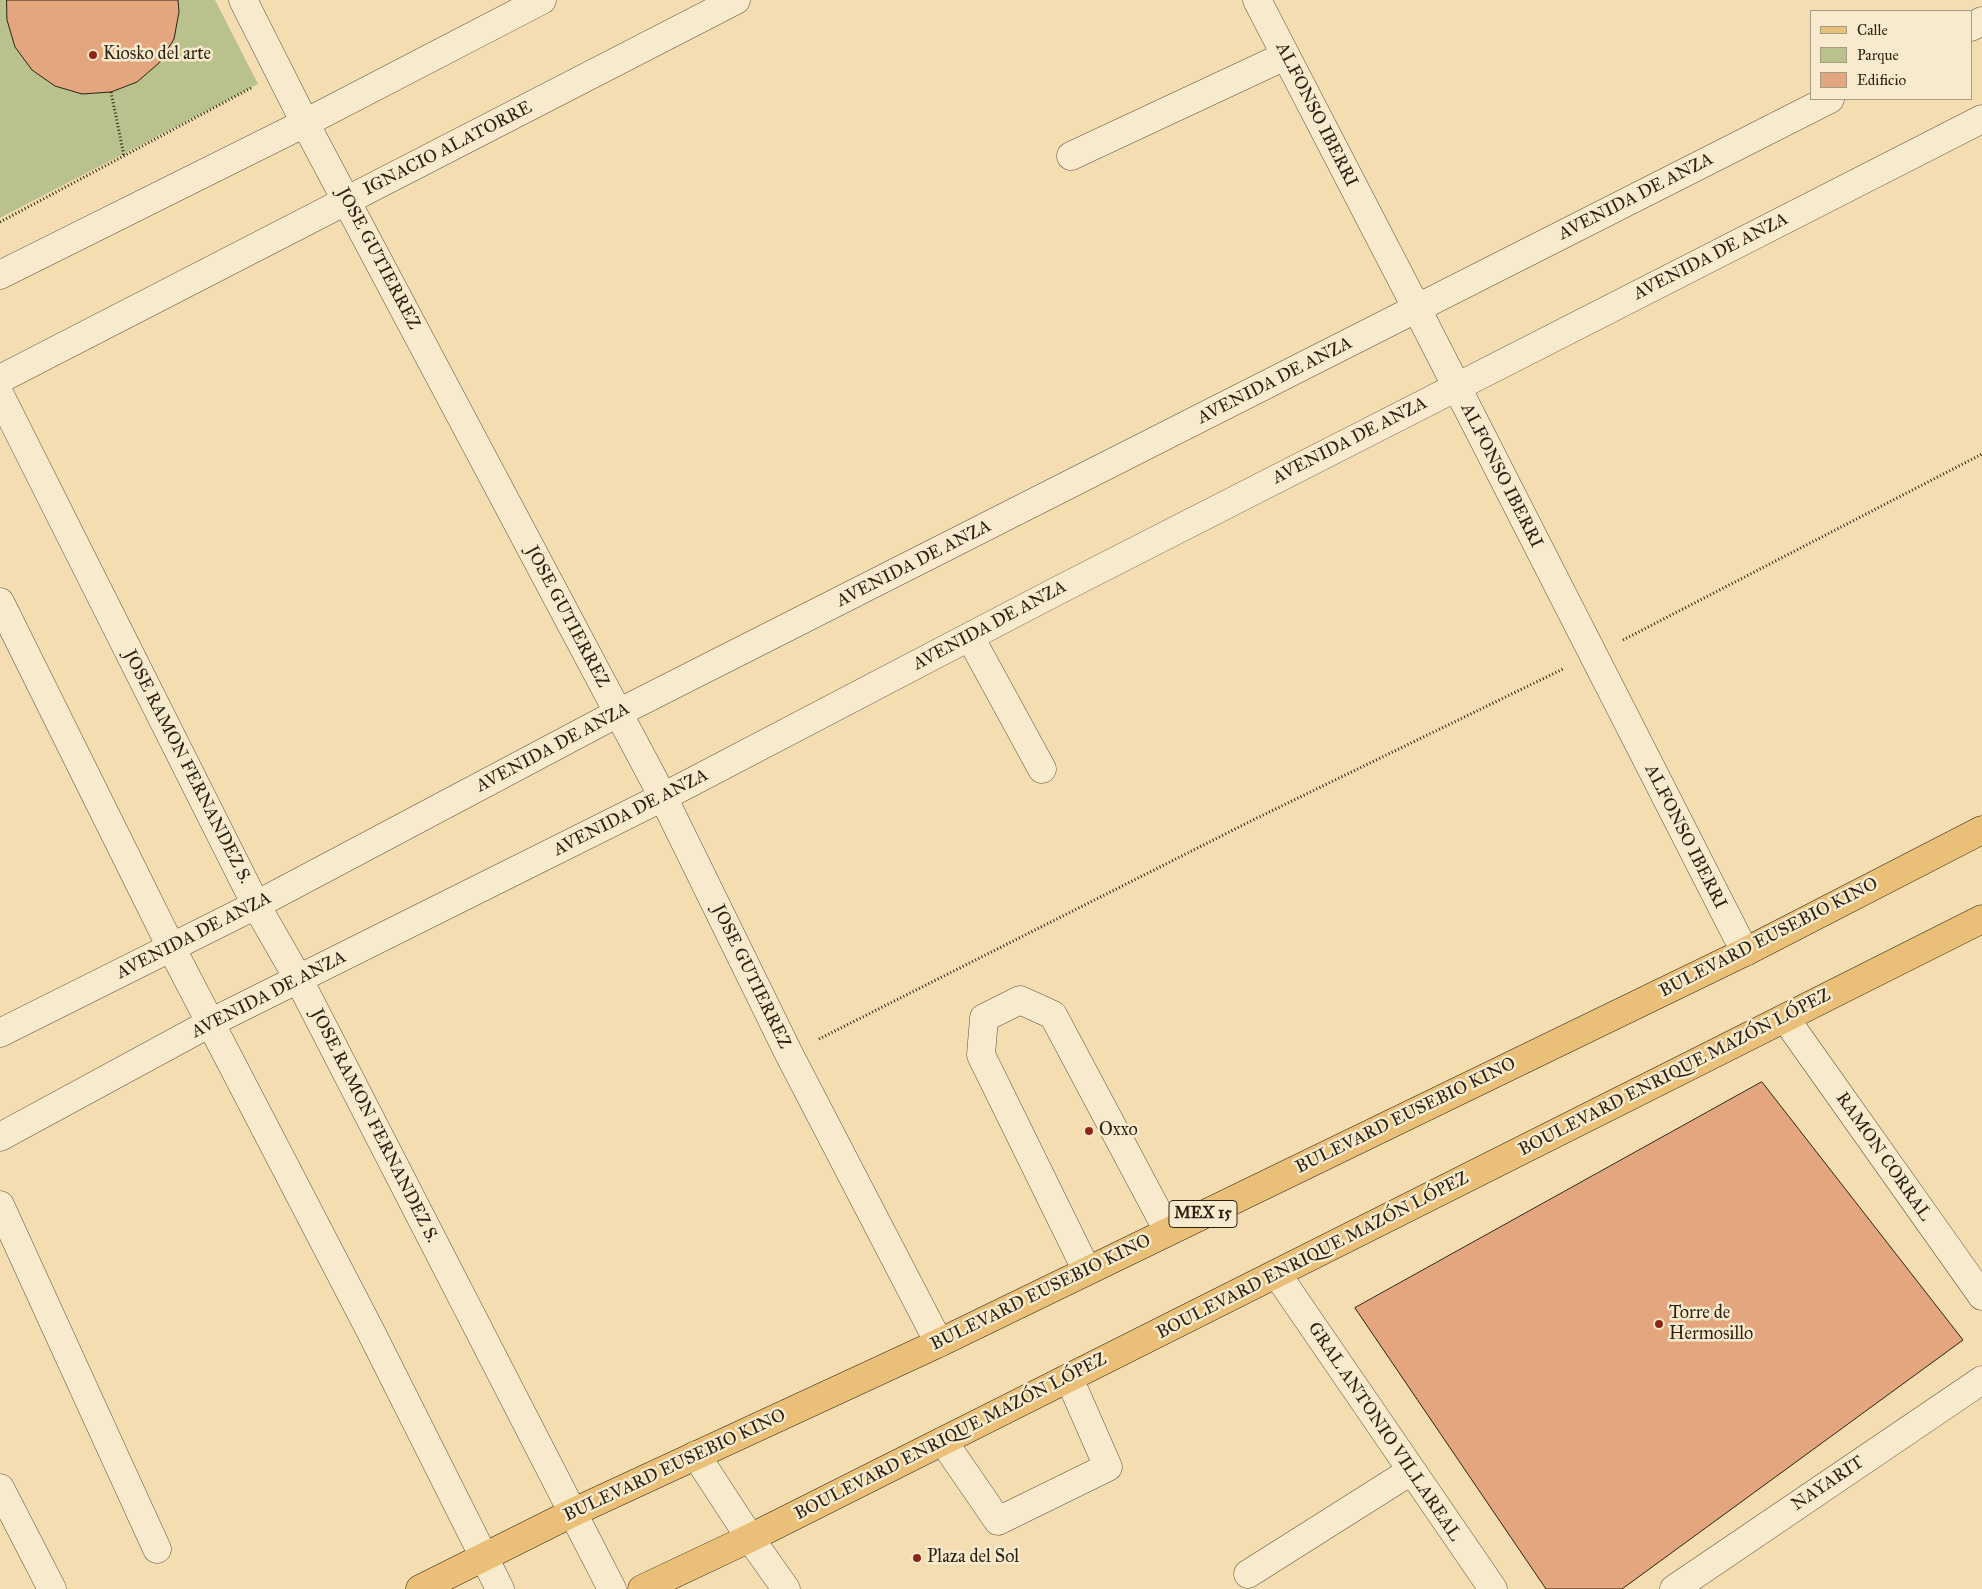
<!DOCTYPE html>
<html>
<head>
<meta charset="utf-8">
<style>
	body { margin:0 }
	#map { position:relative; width:1982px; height:1589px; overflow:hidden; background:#f4deb1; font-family:"IM FELL Great Primer",serif }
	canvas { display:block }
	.legend { position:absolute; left:1810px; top:10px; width:162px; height:90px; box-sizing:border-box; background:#f8eacc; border:1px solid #a69a82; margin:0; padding:6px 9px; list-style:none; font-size:15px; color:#2c2214 }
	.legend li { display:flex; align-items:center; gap:10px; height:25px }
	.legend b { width:25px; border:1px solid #a69a82 }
</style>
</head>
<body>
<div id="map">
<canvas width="1982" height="1589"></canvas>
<ul class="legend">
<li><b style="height:6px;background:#eabf78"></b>Calle</li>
<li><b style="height:14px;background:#b9c28d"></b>Parque</li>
<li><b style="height:14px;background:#e4a67f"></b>Edificio</li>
</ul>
</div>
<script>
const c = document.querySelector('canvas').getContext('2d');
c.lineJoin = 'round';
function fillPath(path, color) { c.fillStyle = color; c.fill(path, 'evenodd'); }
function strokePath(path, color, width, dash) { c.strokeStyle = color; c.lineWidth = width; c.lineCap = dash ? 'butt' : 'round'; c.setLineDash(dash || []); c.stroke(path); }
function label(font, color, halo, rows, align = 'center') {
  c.font = font + ' "IM FELL Great Primer",serif'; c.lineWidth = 5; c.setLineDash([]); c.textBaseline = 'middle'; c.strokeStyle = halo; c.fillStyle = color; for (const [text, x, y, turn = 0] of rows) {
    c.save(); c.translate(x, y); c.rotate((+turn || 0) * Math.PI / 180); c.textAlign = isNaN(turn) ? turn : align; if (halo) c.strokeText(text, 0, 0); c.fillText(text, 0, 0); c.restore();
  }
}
fillPath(new Path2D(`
	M 0,0 L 215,0 L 258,84 L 0,218 Z`), '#b9c28d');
const building = new Path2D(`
	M 7,0 L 178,0 L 179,12 L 174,39 L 159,63 L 137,82 L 111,92 L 82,94 L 55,86 L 32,70 L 15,47 L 7,20 Z
	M 1762,1082 L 1963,1340 L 1622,1589 L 1546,1589 L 1355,1308 Z`);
fillPath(building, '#e4a67f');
strokePath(building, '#2c2214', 1);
const minor = new Path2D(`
	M 243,0 L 305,123 L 663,797 L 789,1054 L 939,1343
	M 1257,0 L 1417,309 L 1745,952
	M 1971,27 L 1982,21
	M 1071,156 L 1285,56
	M 0,275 L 305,123 L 542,0
	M 0,379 L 736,0
	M 0,395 L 256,905 L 299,980 L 612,1589
	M 0,602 L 171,947 L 371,1332 L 500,1589
	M 970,637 L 1042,769
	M 1785,1018 L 1982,1296
	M 0,1033 L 256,905 L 618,713 L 1830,99
	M 0,1137 L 212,1022 L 663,797 L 1055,592 L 1982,119
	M 0,1205 L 157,1549
	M 1087,1271 L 981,1055 L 984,1018 L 1020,1000 L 1053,1015 L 1168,1231
	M 1277,1274 L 1493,1589
	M 943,1441 L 998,1521 L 1108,1467 L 1069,1378
	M 696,1455 L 750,1538 L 786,1589
	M 0,1488 L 52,1589
	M 1248,1574 L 1411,1471
	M 1674,1589 L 1982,1380`);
const major = new Path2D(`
	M 420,1589 L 574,1512 L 939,1343 L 1745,952 L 1982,830
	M 642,1589 L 750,1538 L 1982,919`);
strokePath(minor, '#5e513b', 29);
strokePath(major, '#2c2214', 29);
strokePath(new Path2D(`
	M 111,92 L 124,156
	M 0,222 L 251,88
	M 1623,640 L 1982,454
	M 819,1039 L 1257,818 L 1563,669`), '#2c2214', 3, [1, 2.5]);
strokePath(minor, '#f8eacc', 28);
strokePath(major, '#eabf78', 28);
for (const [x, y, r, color] of [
	[93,55,5,"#8f2418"],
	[1089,1131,5,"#8f2418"],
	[1659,1324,5,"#8f2418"],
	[917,1558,5,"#8f2418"]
]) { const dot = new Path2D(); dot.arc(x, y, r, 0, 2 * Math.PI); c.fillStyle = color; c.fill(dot); strokePath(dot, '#f8eacc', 2); }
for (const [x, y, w] of [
	[1203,1214,68]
]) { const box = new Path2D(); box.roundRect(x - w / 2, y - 13.5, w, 27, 4); c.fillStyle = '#f8eacc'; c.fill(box); strokePath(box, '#2c2214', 1); }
label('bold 16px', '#2c2214', null, [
	["MEX 15",1203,1214]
]);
label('18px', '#2c2214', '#f8eacc', [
	["Kiosko del arte",103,55],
	["Oxxo",1099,1131],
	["Torre de",1669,1314],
	["Hermosillo",1669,1335],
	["Plaza del Sol",927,1558]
], 'left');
label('18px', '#2c2214', '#f8eacc', [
	["ALFONSO IBERRI",1316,115,63],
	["IGNACIO ALATORRE",448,149,-27],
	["AVENIDA DE ANZA",1636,197,-27],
	["AVENIDA DE ANZA",1711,257,-27],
	["JOSE GUTIERREZ",378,259,62],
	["AVENIDA DE ANZA",1275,381,-27],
	["AVENIDA DE ANZA",1350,441,-27],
	["ALFONSO IBERRI",1501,476,63],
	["AVENIDA DE ANZA",914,564,-27],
	["JOSE GUTIERREZ",567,617,62],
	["AVENIDA DE ANZA",990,626,-28],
	["AVENIDA DE ANZA",553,748,-28],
	["JOSE RAMON FERNANDEZ S.",187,767,63],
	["AVENIDA DE ANZA",631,813,-27],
	["ALFONSO IBERRI",1685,837,63],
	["AVENIDA DE ANZA",194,936,-27],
	["BULEVARD EUSEBIO KINO",1769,938,-27],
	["JOSE GUTIERREZ",751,977,64],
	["AVENIDA DE ANZA",269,995,-27],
	["BOULEVARD ENRIQUE MAZÓN LÓPEZ",1675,1073,-27],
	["BULEVARD EUSEBIO KINO",1406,1116,-26],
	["JOSE RAMON FERNANDEZ S.",374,1126,63],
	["RAMON CORRAL",1883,1157,55],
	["BOULEVARD ENRIQUE MAZÓN LÓPEZ",1313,1256,-27],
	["BULEVARD EUSEBIO KINO",1041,1293,-26],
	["GRAL ANTONIO VILLAREAL",1384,1432,56],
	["BOULEVARD ENRIQUE MAZÓN LÓPEZ",951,1437,-27],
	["BULEVARD EUSEBIO KINO",675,1466,-25],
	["NAYARIT",1828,1484,-34]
]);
</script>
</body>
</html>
